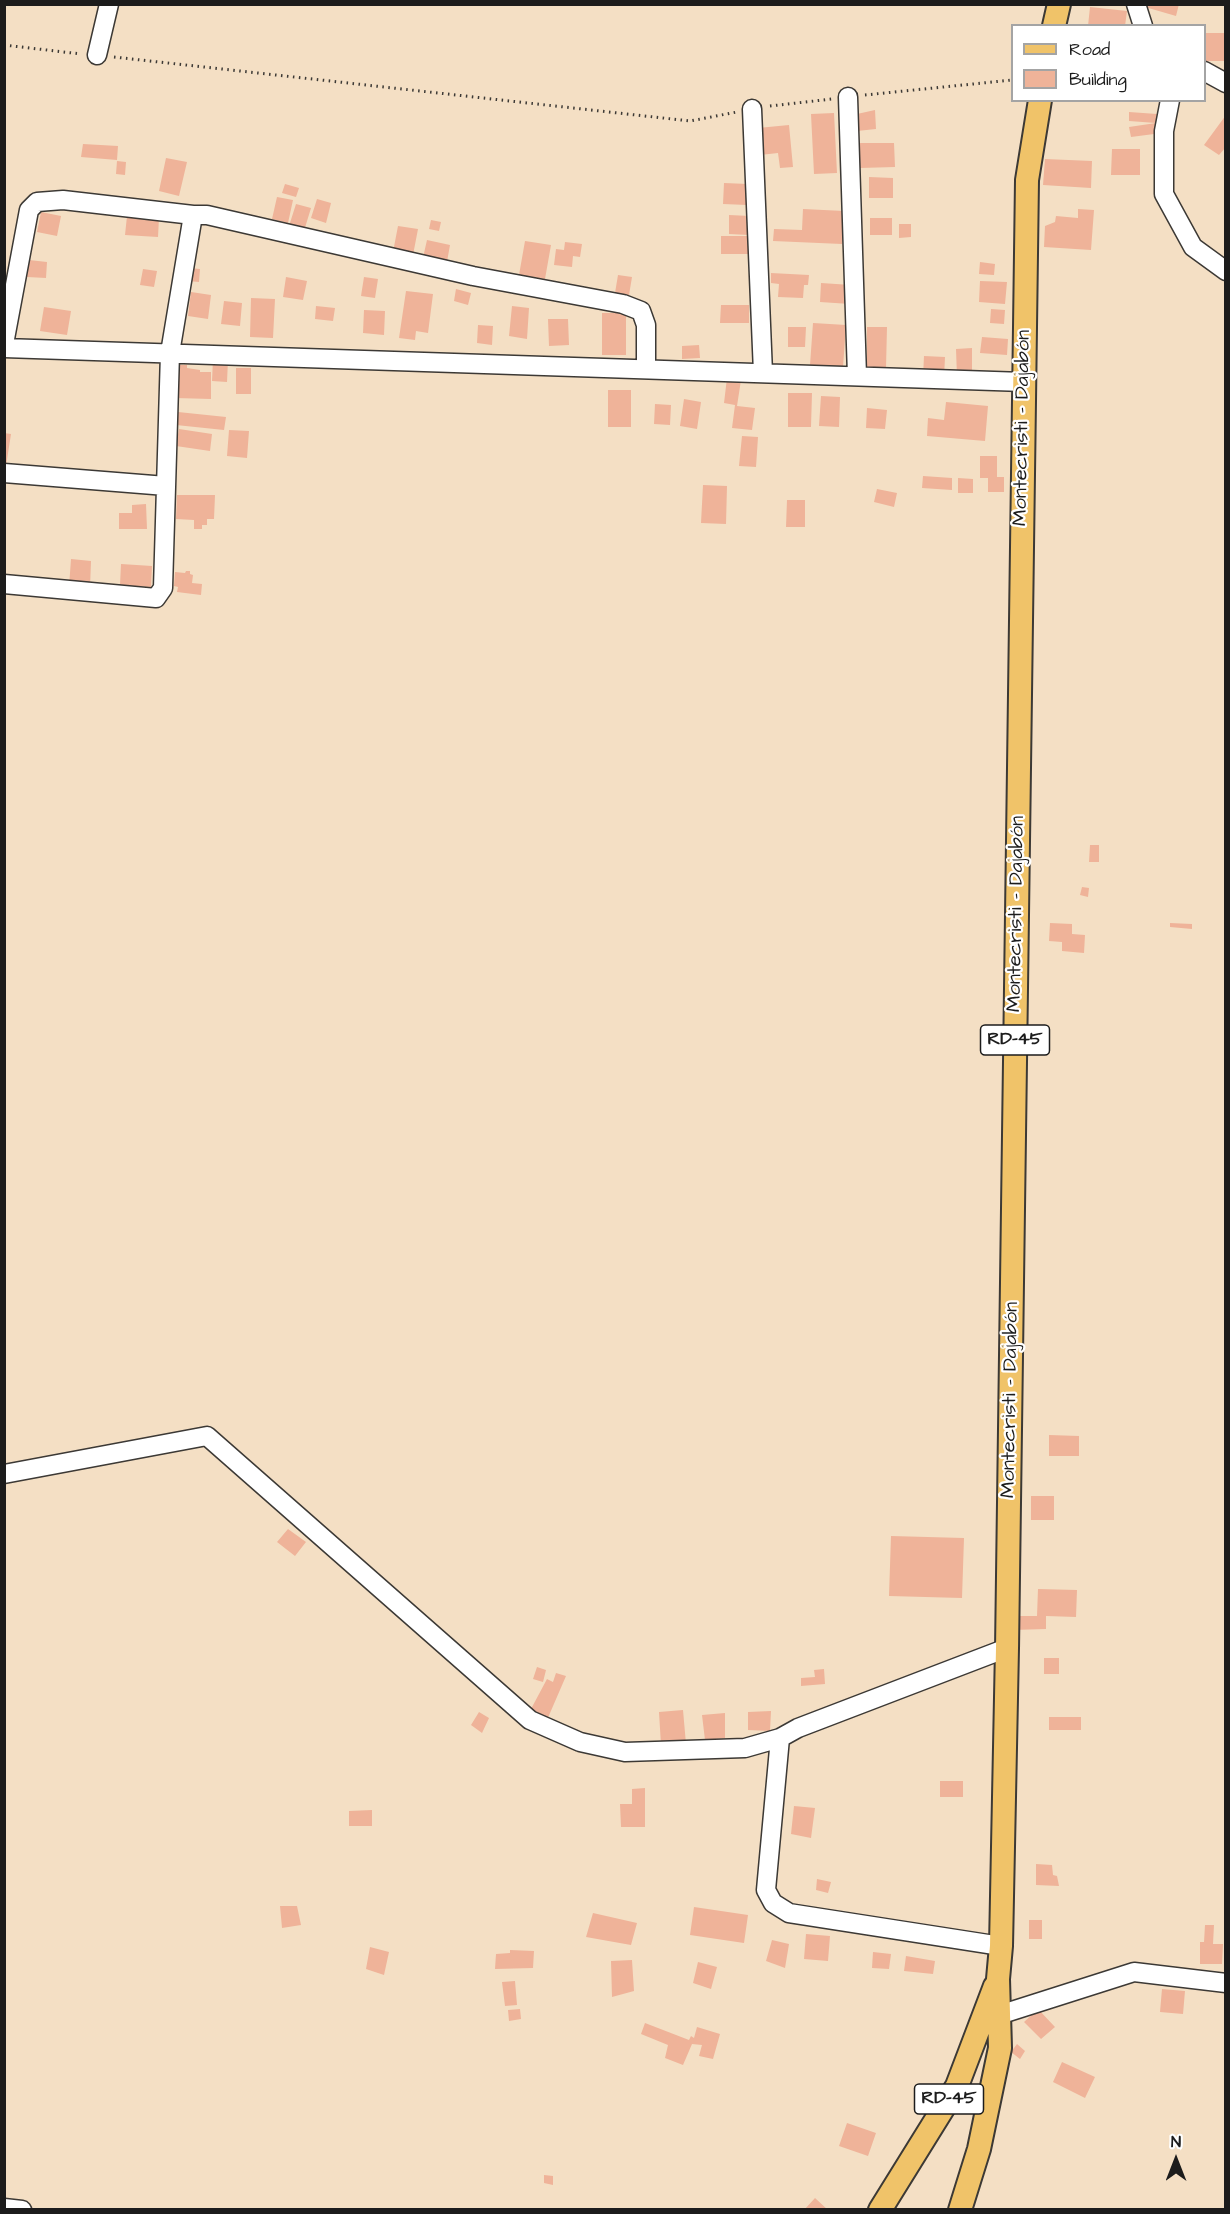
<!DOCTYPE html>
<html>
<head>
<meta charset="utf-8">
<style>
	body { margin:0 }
	#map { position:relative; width:1230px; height:2214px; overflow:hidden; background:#f4dfc4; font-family:"Architects Daughter",sans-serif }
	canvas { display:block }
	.frame { position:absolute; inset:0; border:6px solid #1c1c1c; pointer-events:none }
	.legend { position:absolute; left:1011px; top:24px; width:195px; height:78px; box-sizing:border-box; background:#fff; border:2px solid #a4a4a4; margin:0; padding:8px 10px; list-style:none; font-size:18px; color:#1c1c1c }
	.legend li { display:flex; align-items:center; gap:12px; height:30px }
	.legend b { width:30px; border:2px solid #a4a4a4 }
	.north { position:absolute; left:1146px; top:2130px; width:60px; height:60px; -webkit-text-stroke:4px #fff; paint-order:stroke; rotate:0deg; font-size:16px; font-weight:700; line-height:24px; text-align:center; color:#1c1c1c }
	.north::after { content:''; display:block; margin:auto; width:21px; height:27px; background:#1c1c1c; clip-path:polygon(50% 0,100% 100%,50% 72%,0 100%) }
</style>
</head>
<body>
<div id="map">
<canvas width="1230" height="2214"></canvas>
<div class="frame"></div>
<ul class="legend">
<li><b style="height:8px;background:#f0c369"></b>Road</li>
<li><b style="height:16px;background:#efb399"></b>Building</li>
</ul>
<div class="north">N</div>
</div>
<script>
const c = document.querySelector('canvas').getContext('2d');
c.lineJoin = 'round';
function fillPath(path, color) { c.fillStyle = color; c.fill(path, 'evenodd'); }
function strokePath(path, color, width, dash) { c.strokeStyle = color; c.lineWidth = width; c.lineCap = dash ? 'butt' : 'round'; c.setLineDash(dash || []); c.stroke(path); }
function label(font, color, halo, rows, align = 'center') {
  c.font = font + ' "Architects Daughter",sans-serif'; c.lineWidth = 4.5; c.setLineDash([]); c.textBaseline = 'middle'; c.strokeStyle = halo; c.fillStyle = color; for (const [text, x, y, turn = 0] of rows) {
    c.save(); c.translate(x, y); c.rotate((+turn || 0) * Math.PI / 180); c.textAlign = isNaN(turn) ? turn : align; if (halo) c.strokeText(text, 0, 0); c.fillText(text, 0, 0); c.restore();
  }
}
fillPath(new Path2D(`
	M 1146,4 L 1179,4 L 1176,16 L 1145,7 Z
	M 1090,7 L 1127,11 L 1125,26 L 1088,26 Z
	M 1204,33 L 1226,33 L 1226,61 L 1204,61 Z
	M 875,110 L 876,129 L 857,131 L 857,114 Z
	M 1129,112 L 1157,114 L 1156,123 L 1129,121 Z
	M 834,113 L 837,173 L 814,174 L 811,114 Z
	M 1226,115 L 1226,147 L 1219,155 L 1204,145 Z
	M 1156,123 L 1154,134 L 1131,137 L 1129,127 Z
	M 789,125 L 793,167 L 780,168 L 778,153 L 760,155 L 758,128 Z
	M 860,143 L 894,143 L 895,167 L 860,168 Z
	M 83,144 L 118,146 L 117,160 L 81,157 Z
	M 1112,149 L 1140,149 L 1140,175 L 1111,175 Z
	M 166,158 L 187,162 L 179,196 L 159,191 Z
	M 1045,159 L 1092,161 L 1091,188 L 1043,185 Z
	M 117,161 L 126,162 L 125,175 L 116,174 Z
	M 869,177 L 893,178 L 893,198 L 869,198 Z
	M 724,183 L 748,184 L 747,205 L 723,204 Z
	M 285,184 L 299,188 L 296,197 L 282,193 Z
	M 277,197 L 293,200 L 288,223 L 272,219 Z
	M 317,199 L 331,203 L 326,223 L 311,218 Z
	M 296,204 L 311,208 L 304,231 L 289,226 Z
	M 803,209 L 844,211 L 842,244 L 773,241 L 774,229 L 802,230 Z
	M 1078,209 L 1094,210 L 1091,250 L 1044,247 L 1045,226 L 1055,222 L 1056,216 L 1078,218 Z
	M 41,212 L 61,216 L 57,236 L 37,232 Z
	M 729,215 L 750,216 L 749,235 L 729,234 Z
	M 127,216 L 159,218 L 158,237 L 125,235 Z
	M 870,218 L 892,218 L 892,235 L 870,235 Z
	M 431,220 L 441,222 L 439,231 L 429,229 Z
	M 899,224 L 911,224 L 911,237 L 899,238 Z
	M 398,226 L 418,229 L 413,255 L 393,252 Z
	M 721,236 L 752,236 L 752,254 L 721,254 Z
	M 427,240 L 450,245 L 446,267 L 422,262 Z
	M 525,241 L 551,245 L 545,279 L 519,275 Z
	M 565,242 L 582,244 L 580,257 L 573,256 L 572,267 L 554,265 L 556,249 L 564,250 Z
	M 29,260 L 47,262 L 46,278 L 27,277 Z
	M 980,262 L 995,264 L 994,275 L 979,274 Z
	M 189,268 L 200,269 L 199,282 L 188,281 Z
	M 143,269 L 157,271 L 154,287 L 140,285 Z
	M 771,273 L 809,275 L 808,285 L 804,285 L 803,298 L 778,297 L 779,284 L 771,283 Z
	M 618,275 L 632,277 L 629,295 L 615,293 Z
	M 286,277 L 307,281 L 303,300 L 283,297 Z
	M 364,277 L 378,279 L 375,298 L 361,296 Z
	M 980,281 L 1007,282 L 1005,304 L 979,302 Z
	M 821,283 L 851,285 L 850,304 L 820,302 Z
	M 456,289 L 471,293 L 468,305 L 454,301 Z
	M 406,291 L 433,294 L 428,333 L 416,331 L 415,340 L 399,338 Z
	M 191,292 L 211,295 L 208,319 L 188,316 Z
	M 251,298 L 275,299 L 273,338 L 250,337 Z
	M 224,301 L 242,303 L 240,326 L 221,324 Z
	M 721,305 L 749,305 L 749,323 L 720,323 Z
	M 316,306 L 335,308 L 333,321 L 315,319 Z
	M 512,306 L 529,308 L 527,339 L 509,336 Z
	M 44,307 L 71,311 L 67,335 L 40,331 Z
	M 991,309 L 1005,310 L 1004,324 L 990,323 Z
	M 364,310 L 385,311 L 384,335 L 363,333 Z
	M 602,313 L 626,313 L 626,355 L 602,355 Z
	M 548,319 L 568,319 L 569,345 L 549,346 Z
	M 813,323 L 846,325 L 843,367 L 810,365 Z
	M 478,325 L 493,326 L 492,345 L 477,343 Z
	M 788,327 L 806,327 L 805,347 L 788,347 Z
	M 867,327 L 887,327 L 886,368 L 867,368 Z
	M 982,337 L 1008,339 L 1007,355 L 980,353 Z
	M 699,345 L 700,358 L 682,359 L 682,346 Z
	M 972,348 L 972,377 L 957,377 L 956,349 Z
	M 924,356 L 945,357 L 944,378 L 923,377 Z
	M 213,359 L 228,360 L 227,382 L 212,381 Z
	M 176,365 L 187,365 L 187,368 L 200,370 L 200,372 L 211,372 L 211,399 L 175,398 Z
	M 236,368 L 251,368 L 251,394 L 236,394 Z
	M 727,378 L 741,380 L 737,406 L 755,408 L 752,430 L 732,428 L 735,405 L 724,403 Z
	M 608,390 L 631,390 L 631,427 L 608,427 Z
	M 788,393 L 812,393 L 811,427 L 788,427 Z
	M 821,396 L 840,397 L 839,427 L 819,426 Z
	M 684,399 L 701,402 L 697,429 L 680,426 Z
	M 946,402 L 988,406 L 985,441 L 927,436 L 928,418 L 944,420 Z
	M 655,404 L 671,405 L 670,425 L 654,424 Z
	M 867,408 L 887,410 L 885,429 L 866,428 Z
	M 178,412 L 226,417 L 224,430 L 176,425 Z
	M 179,429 L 212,434 L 210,451 L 176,446 Z
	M 229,430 L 249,431 L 247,458 L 227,456 Z
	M 4,433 L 11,434 L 6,466 L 4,465 Z
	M 742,436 L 758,437 L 756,467 L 739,466 Z
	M 980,456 L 997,456 L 997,477 L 1004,477 L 1004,492 L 988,492 L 988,478 L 980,478 Z
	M 923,476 L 952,478 L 952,490 L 922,488 Z
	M 958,478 L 973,479 L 973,493 L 958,493 Z
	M 703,485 L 727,486 L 726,524 L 701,523 Z
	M 877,489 L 897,493 L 894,507 L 874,502 Z
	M 177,495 L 215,495 L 214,519 L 207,519 L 207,525 L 202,525 L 202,529 L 194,529 L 194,520 L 176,519 Z
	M 787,500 L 805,500 L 805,527 L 786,527 Z
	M 146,504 L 147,529 L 119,529 L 119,513 L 132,513 L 132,505 Z
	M 71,559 L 91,561 L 90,588 L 69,587 Z
	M 121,564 L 152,566 L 151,587 L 120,585 Z
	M 186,571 L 190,571 L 190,574 L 193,575 L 192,583 L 202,584 L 201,595 L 177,592 L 178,587 L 174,586 L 175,572 L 185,573 Z
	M 1090,845 L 1099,845 L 1099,862 L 1089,862 Z
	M 1082,887 L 1089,888 L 1088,897 L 1080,895 Z
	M 1050,923 L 1072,924 L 1072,934 L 1085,935 L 1084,953 L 1062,951 L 1062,942 L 1049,941 Z
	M 1170,923 L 1192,924 L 1192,929 L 1170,927 Z
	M 1049,1435 L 1079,1436 L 1079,1456 L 1049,1456 Z
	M 1031,1496 L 1054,1496 L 1054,1520 L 1031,1520 Z
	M 288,1529 L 306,1542 L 295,1556 L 277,1542 Z
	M 891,1536 L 964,1538 L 962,1598 L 889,1596 Z
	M 1038,1589 L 1077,1590 L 1076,1617 L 1046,1616 L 1046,1629 L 1013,1630 L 1013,1616 L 1037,1616 Z
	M 1044,1658 L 1059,1658 L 1059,1674 L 1044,1674 Z
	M 537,1667 L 546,1670 L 543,1682 L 533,1679 Z
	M 824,1669 L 825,1684 L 801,1686 L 801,1678 L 815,1677 L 814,1670 Z
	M 556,1673 L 566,1676 L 547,1720 L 531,1709 L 547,1679 L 553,1682 Z
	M 683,1710 L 686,1744 L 661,1745 L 659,1712 Z
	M 771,1711 L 770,1731 L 748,1730 L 748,1712 Z
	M 479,1712 L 489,1718 L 482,1733 L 471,1725 Z
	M 725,1713 L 725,1738 L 705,1740 L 702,1715 Z
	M 1049,1717 L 1081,1717 L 1081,1730 L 1049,1730 Z
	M 940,1781 L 963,1781 L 963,1797 L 940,1797 Z
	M 645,1788 L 645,1827 L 621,1827 L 620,1804 L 632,1804 L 632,1789 Z
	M 794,1806 L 815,1808 L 811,1838 L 791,1834 Z
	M 372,1810 L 372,1826 L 349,1826 L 349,1811 Z
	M 1036,1864 L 1052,1865 L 1053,1875 L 1057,1876 L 1059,1886 L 1036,1885 Z
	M 817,1879 L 831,1882 L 828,1893 L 816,1890 Z
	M 280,1906 L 297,1906 L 301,1925 L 282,1928 Z
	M 694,1907 L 748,1915 L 744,1943 L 690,1935 Z
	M 593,1913 L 637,1923 L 631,1945 L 586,1937 Z
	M 1029,1920 L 1042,1920 L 1042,1939 L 1029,1939 Z
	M 1205,1925 L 1214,1925 L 1213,1944 L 1223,1944 L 1222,1964 L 1200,1964 L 1200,1942 L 1204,1942 Z
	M 806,1934 L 830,1936 L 828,1961 L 804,1959 Z
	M 772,1940 L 789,1944 L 785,1968 L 766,1961 Z
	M 370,1947 L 389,1952 L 384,1975 L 366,1969 Z
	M 510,1950 L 534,1951 L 533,1968 L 495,1969 L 496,1954 L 510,1953 Z
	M 873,1952 L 891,1954 L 889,1969 L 872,1968 Z
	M 906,1956 L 935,1961 L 933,1974 L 904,1971 Z
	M 632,1960 L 634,1991 L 612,1997 L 611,1961 Z
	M 698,1962 L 717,1967 L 711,1989 L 693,1983 Z
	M 515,1981 L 517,2005 L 505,2006 L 502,1982 Z
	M 1162,1989 L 1185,1991 L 1183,2014 L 1160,2012 Z
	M 520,2009 L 521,2019 L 509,2021 L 508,2010 Z
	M 1038,2009 L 1055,2027 L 1041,2039 L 1024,2022 Z
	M 645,2023 L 689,2040 L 691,2036 L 694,2038 L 697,2027 L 720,2034 L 713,2059 L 699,2056 L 702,2045 L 692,2044 L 683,2065 L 665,2058 L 668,2045 L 641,2034 Z
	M 1017,2044 L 1025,2051 L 1020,2059 L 1011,2052 Z
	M 1062,2062 L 1095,2077 L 1085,2098 L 1053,2082 Z
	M 847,2123 L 876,2133 L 868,2156 L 839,2146 Z
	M 544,2175 L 553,2176 L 553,2185 L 544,2183 Z
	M 815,2198 L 828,2210 L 804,2210 Z`), '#efb399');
const minor = new Path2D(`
	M 1136,4 L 1143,26
	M 97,55 L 109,4
	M 1204,71 L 1226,83
	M 848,97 L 857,376
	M 1170,100 L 1164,131 L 1164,194 L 1193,247 L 1226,271
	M 752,109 L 763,373
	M 4,344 L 29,210 L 37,202 L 63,200 L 193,215
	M 4,348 L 1024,382
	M 4,473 L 166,486
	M 4,584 L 156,598 L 163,588 L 170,353 L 193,215 L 207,215 L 473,276 L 623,304 L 641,311 L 646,325 L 646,369
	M 4,1474 L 207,1436 L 530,1720 L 580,1742 L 625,1752 L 745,1748 L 780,1738 L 798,1728 L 1007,1648
	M 780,1738 L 766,1890 L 773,1903 L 789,1913 L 1001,1946
	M 999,2015 L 1134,1972 L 1226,1983
	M 4,2208 L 22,2210`);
const major = new Path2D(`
	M 1054,26 L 1059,4
	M 880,2210 L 957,2086 L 995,1986
	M 960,2210 L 979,2149 L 1000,2048 L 998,1979 L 1001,1946 L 1007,1648 L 1027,180 L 1040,100`);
strokePath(minor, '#3c3935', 21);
strokePath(major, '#3c3935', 26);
strokePath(new Path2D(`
	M 4,45 L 81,54
	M 114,57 L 690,121 L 737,112
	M 865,95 L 1012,80
	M 770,106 L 832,99`), '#3c3935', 3, [1.5, 4.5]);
strokePath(minor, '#fff', 18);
strokePath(major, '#f0c369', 22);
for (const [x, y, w] of [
	[1015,1040,69],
	[949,2099,69]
]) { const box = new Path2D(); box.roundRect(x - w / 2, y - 15, w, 30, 4.5); c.fillStyle = '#fff'; c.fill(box); strokePath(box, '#1c1c1c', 1.5); }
label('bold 18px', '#1c1c1c', null, [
	["RD-45",1015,1040],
	["RD-45",949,2099]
]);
label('20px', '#1c1c1c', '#fff', [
	["Montecristi - Dajabón",1023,428,-89],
	["Montecristi - Dajabón",1017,914,-89],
	["Montecristi - Dajabón",1011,1400,-89]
]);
</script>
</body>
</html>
